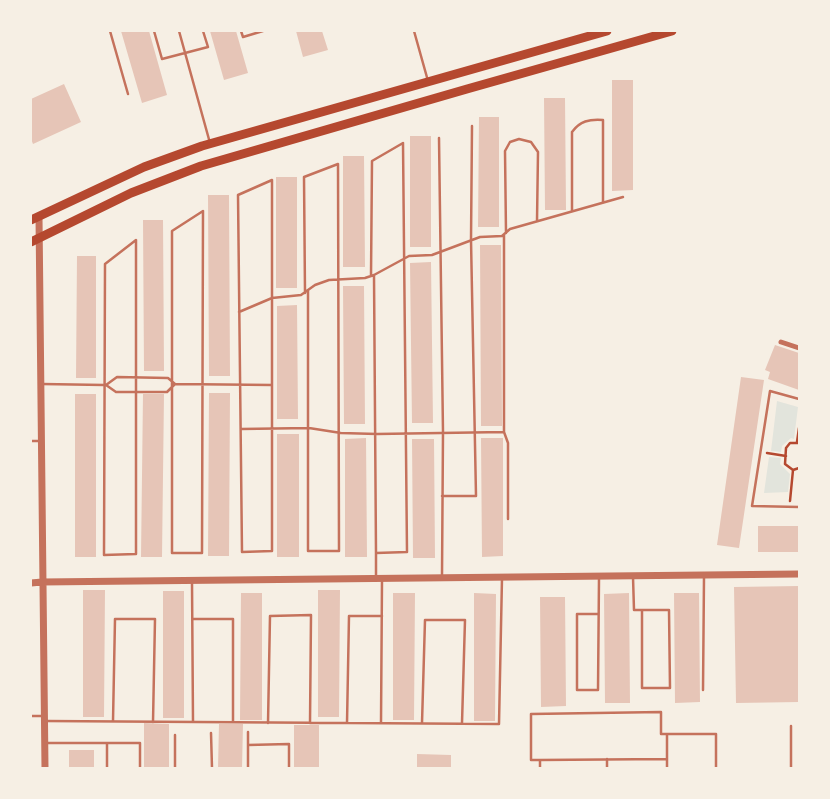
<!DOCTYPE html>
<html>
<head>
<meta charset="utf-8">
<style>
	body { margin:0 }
	#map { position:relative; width:830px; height:799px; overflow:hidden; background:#f6efe4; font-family:"Space Grotesk",sans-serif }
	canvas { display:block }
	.frame { position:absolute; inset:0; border:32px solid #f6efe4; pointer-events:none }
</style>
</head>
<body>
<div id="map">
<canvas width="830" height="799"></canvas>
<div class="frame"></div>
</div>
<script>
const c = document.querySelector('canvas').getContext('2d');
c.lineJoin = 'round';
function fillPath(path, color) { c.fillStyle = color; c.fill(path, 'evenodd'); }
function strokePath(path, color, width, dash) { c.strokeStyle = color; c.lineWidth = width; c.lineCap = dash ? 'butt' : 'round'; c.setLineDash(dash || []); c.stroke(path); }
fillPath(new Path2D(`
	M 777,401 L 798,407 L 794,439 L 791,438 L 782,446 L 781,452 L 771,451 Z
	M 769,457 L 781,458 L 780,464 L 790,474 L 788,492 L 764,493 Z`), '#e2e4dc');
fillPath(new Path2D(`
	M 121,31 L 149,31 L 167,95 L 142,103 Z
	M 210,31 L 236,31 L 248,73 L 224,80 Z
	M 296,31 L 322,31 L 328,50 L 303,57 Z
	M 612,80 L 633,80 L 633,190 L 612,191 Z
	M 64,84 L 81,122 L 33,144 L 31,139 L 31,99 Z
	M 544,98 L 565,98 L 566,210 L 545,210 Z
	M 479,117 L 499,117 L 499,227 L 478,227 Z
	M 410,136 L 431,136 L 431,247 L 410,247 Z
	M 343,156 L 364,156 L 365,267 L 343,267 Z
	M 276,177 L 297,177 L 297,288 L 276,288 Z
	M 208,195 L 229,195 L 230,376 L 209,376 Z
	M 143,220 L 163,220 L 164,371 L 144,371 Z
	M 480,245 L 501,245 L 502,426 L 481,426 Z
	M 77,256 L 96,256 L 96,378 L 76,378 Z
	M 431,262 L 433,423 L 412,423 L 410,263 Z
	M 343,286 L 364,286 L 365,424 L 344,424 Z
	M 297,305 L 298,419 L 277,419 L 277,306 Z
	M 775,345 L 799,353 L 799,390 L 768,379 L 770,372 L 765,370 Z
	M 741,377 L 764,380 L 739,548 L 717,545 Z
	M 209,393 L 230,393 L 229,556 L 208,556 Z
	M 75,394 L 96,394 L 96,557 L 75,557 Z
	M 143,394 L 164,394 L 162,557 L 141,557 Z
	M 277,434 L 299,434 L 299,557 L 277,557 Z
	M 366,438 L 367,557 L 345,557 L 345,439 Z
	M 481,438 L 503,438 L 503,556 L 482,557 Z
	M 412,439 L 434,439 L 435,558 L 413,558 Z
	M 758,526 L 799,526 L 799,552 L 758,552 Z
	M 799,586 L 799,702 L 736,703 L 734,587 Z
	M 83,590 L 105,590 L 104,717 L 83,717 Z
	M 318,590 L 340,590 L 339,717 L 318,717 Z
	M 163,591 L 184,591 L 184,718 L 163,718 Z
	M 241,593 L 262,593 L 262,720 L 240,720 Z
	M 393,593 L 415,593 L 414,720 L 393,720 Z
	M 474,593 L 496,594 L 495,721 L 474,721 Z
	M 629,593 L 630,703 L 605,703 L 604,594 Z
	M 674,593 L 699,593 L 700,702 L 675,703 Z
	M 540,597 L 565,597 L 566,706 L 541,707 Z
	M 144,723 L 169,724 L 169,768 L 144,768 Z
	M 219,724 L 243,724 L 242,768 L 218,768 Z
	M 294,725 L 319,725 L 319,768 L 294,768 Z
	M 69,750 L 94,750 L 94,768 L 69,768 Z
	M 417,754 L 451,755 L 451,768 L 417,768 Z`), '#e6c5b7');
strokePath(new Path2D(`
	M 797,442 L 799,428
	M 799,443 L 790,443 L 786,448 L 785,464 L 793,470 L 799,468
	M 767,453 L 786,456
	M 790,501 L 793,470`), '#b5482f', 2.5);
strokePath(new Path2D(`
	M 110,31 L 128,94
	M 154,31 L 162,59 L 208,47 L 203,31
	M 179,31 L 210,143
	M 241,31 L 243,37 L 263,31
	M 414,31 L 428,81
	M 439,138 L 443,432 L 442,576
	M 272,180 L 272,551 L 242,552 L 238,195 Z
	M 203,211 L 202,553 L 172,553 L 172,231 Z
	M 572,211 L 572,132 C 580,121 589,119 603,120 L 603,202
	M 506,233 L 505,151 L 510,142 L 519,139 L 531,142 L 538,152 L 537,221
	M 504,235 L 504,432 L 508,443 L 508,519
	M 136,240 L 136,554 L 104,555 L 105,264 Z
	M 371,276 L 372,161 L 403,143 L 407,552 L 376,553 L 374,275
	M 305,293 L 304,177 L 338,164 L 339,551 L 308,551 L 308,291
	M 239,312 L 272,298 L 301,295 L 315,285 L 329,280 L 365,278 L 374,275 L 409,256 L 432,255 L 480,237 L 502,236 L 510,229 L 623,197
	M 42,384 L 104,385
	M 175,384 L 167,392 L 116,392 L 106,385 L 117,377 L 168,378 L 175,384 L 272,385
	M 799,399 L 770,391 L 752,506 L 799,507
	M 241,429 L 309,428 L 341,433 L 377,434 L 504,432
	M 31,441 L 39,441
	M 442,496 L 476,496 L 471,240 L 472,126
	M 376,577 L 376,553
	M 633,577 L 634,610 L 669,610 L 670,688 L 642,688 L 642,610
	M 192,582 L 193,722
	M 598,614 L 577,614 L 577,690 L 598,690 L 599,578
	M 193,619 L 233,619 L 233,722
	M 703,690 L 704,577
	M 31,716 L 43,716
	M 46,721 L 499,724 L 502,578
	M 113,721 L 115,619 L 155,619 L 153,722
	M 268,723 L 270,616 L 311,615 L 310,723
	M 347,723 L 349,616 L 382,616
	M 381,723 L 382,580
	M 422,723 L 425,620 L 465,620 L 462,723
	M 791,726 L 791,768
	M 211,733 L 212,768
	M 46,743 L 140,743 L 140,768
	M 107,743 L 107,768
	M 248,745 L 289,744 L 289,768
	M 607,759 L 607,768
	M 540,760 L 531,760 L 531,714 L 661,712 L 661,734 L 667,734
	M 175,768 L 175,735
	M 248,768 L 248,732
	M 540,768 L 540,760 L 667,759
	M 667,768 L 667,734 L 716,734 L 716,768`), '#c5725c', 2.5);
strokePath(new Path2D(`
	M 781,342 L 799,348`), '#c5725c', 5);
strokePath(new Path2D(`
	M 39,217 L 45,768
	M 31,583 L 42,582 L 799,574`), '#c5725c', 7);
strokePath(new Path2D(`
	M 31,220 L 144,167 L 202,146 L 607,31
	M 31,242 L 131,193 L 201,166 L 467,89 L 672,31`), '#b5482f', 9);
</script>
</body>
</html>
